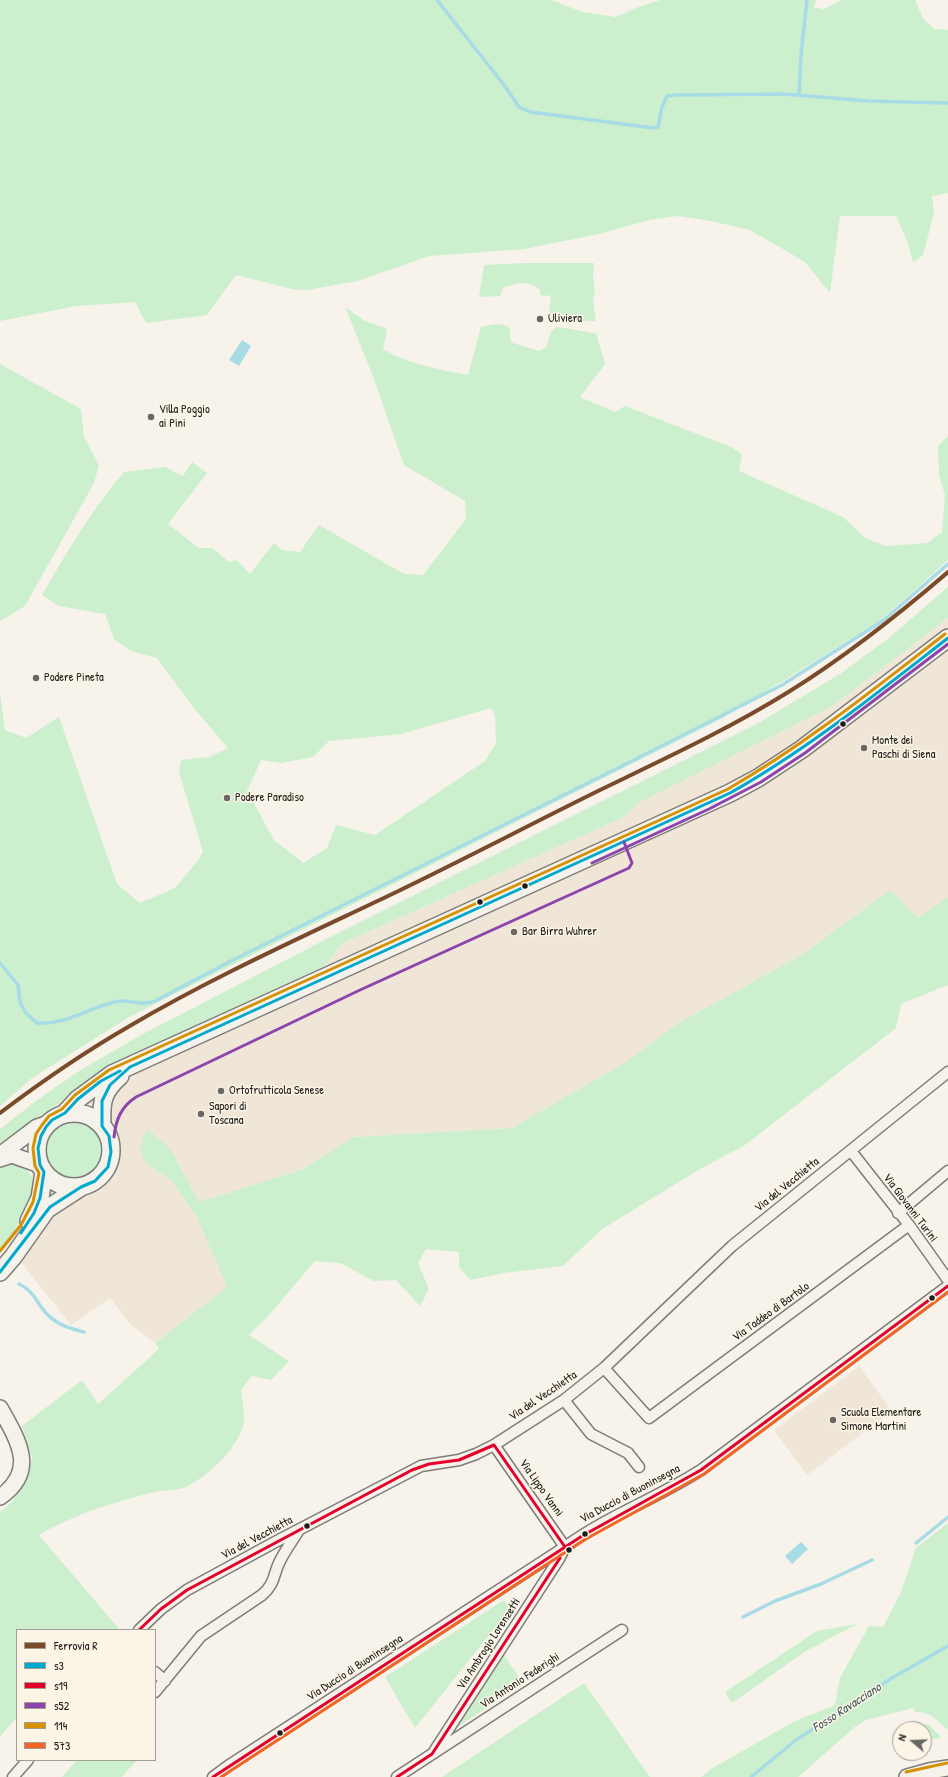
<!DOCTYPE html>
<html>
<head>
<meta charset="utf-8">
<style>
	body { margin:0 }
	#map { position:relative; width:948px; height:1777px; overflow:hidden; background:#f7f3ea; font-family:"Patrick Hand",sans-serif }
	canvas { display:block }
	.legend { position:absolute; left:16px; top:1629px; width:140px; height:132px; box-sizing:border-box; background:#fcf5e5; border:1px solid #a29e95; margin:0; padding:5px 7px; list-style:none; font-size:12px; color:#1c1c1c }
	.legend li { display:flex; align-items:center; gap:8px; height:20px }
	.legend b { width:20px; border:1px solid #a29e95 }
	.north { position:absolute; left:892px; top:1721px; width:40px; height:40px; box-sizing:border-box; background:#fcf5e5; border:1px solid #a29e95; border-radius:50%; rotate:289deg; font-size:11px; font-weight:700; line-height:16px; text-align:center; color:#1c1c1c }
	.north::after { content:''; display:block; margin:auto; width:14px; height:18px; background:#696764; clip-path:polygon(50% 0,100% 100%,50% 72%,0 100%) }
</style>
</head>
<body>
<div id="map">
<canvas width="948" height="1777"></canvas>
<ul class="legend">
<li><b style="height:5px;background:#7a4b2a"></b>Ferrovia R</li>
<li><b style="height:5px;background:#00a9ce"></b>s3</li>
<li><b style="height:5px;background:#e4002b"></b>s19</li>
<li><b style="height:5px;background:#8e44ad"></b>s52</li>
<li><b style="height:5px;background:#d69104"></b>114</li>
<li><b style="height:5px;background:#f26522"></b>573</li>
</ul>
<div class="north">N</div>
</div>
<script>
const c = document.querySelector('canvas').getContext('2d');
c.lineJoin = 'round';
function fillPath(path, color) { c.fillStyle = color; c.fill(path, 'evenodd'); }
function strokePath(path, color, width, dash) { c.strokeStyle = color; c.lineWidth = width; c.lineCap = dash ? 'butt' : 'round'; c.setLineDash(dash || []); c.stroke(path); }
function label(font, color, halo, rows, align = 'center') {
  c.font = font + ' "Patrick Hand",sans-serif'; c.lineWidth = 3; c.setLineDash([]); c.textBaseline = 'middle'; c.strokeStyle = halo; c.fillStyle = color; for (const [text, x, y, turn = 0] of rows) {
    c.save(); c.translate(x, y); c.rotate((+turn || 0) * Math.PI / 180); c.textAlign = isNaN(turn) ? turn : align; if (halo) c.strokeText(text, 0, 0); c.fillText(text, 0, 0); c.restore();
  }
}
fillPath(new Path2D(`
	M 948,618 L 948,897 L 918,918 L 890,890 L 803,954 L 677,1024 L 626,1062 L 512,1128 L 354,1137 L 301,1170 L 199,1202 L 171,1150 L 148,1165 L 172,1181 L 196,1216 L 227,1287 L 155,1343 L 130,1324 L 110,1298 L 71,1325 L 26,1269 L 7,1242 L 21,1222 L 34,1186 L 28,1155 L 28,1139 L 39,1117 L 110,1068 L 128,1059 L 326,965 L 341,944 L 624,817 L 640,802 L 831,707 Z
	M 859,1366 L 892,1411 L 807,1475 L 774,1430 Z`), '#f0e6d8');
fillPath(new Path2D(`
	M 0,0 L 552,0 L 582,12 L 616,17 L 636,8 L 660,0 L 817,0 L 813,7 L 823,9 L 842,0 L 915,0 L 923,18 L 934,29 L 948,30 L 948,193 L 932,196 L 934,213 L 923,255 L 913,262 L 907,241 L 896,216 L 840,216 L 830,293 L 805,262 L 750,230 L 711,221 L 677,216 L 649,220 L 599,234 L 524,249 L 429,256 L 358,281 L 307,290 L 292,289 L 236,275 L 207,315 L 146,323 L 135,302 L 76,306 L 0,321 Z
	M 525,263 L 594,263 L 593,276 L 595,289 L 593,301 L 596,321 L 548,320 L 551,296 L 540,295 L 540,290 C 529,280 516,283 503,288 L 500,296 L 479,297 L 484,265 Z
	M 345,307 L 365,321 L 387,329 L 383,349 C 410,365 438,369 468,375 L 481,327 C 490,325 503,321 510,329 L 510,338 L 513,343 L 539,351 L 546,347 L 551,332 L 556,327 C 570,328 582,332 596,333 L 605,364 L 580,397 L 615,412 L 625,406 L 731,447 L 742,454 L 739,471 L 843,517 L 865,538 L 885,546 L 927,543 L 942,532 L 945,495 L 939,475 L 938,446 L 948,436 L 948,560 L 881,620 L 723,718 L 131,1016 L 32,1078 L 0,1106 L 0,692 L 5,730 L 26,738 L 59,717 L 117,884 L 140,903 L 175,888 L 196,863 L 203,852 L 179,772 L 181,760 L 209,757 L 228,748 L 193,707 L 157,658 L 131,651 L 114,639 L 105,614 L 59,606 L 42,595 C 66,553 92,509 124,472 L 165,467 L 183,476 L 192,462 L 207,473 L 168,524 L 199,548 L 212,548 L 229,562 L 237,560 L 250,574 L 274,543 L 282,550 L 300,552 L 319,525 L 404,574 L 423,575 L 466,519 L 465,501 L 404,465 L 371,371 ZM 491,708 L 495,715 L 496,744 L 485,761 L 375,835 L 336,825 L 327,848 L 303,863 L 274,840 L 247,791 L 261,760 L 281,763 L 313,757 L 329,741 L 401,734 Z
	M 0,364 L 81,409 L 84,437 L 99,465 L 94,483 L 25,606 L 0,621 Z
	M 948,587 L 948,618 L 831,707 L 640,802 L 624,817 L 341,944 L 326,965 L 165,1040 L 110,1068 L 0,1144 L 0,1129 L 36,1101 L 79,1071 L 141,1035 L 338,933 L 755,725 L 840,674 L 889,638 Z
	M 890,890 L 918,918 L 948,897 L 948,985 L 901,1004 L 896,1028 L 745,1145 L 698,1170 L 601,1230 L 563,1266 L 504,1273 L 470,1280 L 459,1267 L 459,1252 L 426,1249 L 418,1263 L 429,1289 L 420,1306 L 396,1280 L 374,1281 L 340,1263 L 315,1261 L 269,1315 L 249,1335 L 289,1361 L 271,1380 L 252,1376 L 241,1390 C 242,1399 246,1419 243,1426 C 235,1451 211,1473 188,1486 C 180,1491 160,1490 150,1493 C 109,1504 75,1514 39,1535 L 120,1630 L 17,1630 L 17,1717 L 0,1737 L 0,1512 L 11,1503 L 26,1480 L 32,1458 L 22,1426 L 82,1380 L 98,1404 L 159,1349 L 155,1343 L 227,1287 L 196,1216 L 172,1181 L 148,1165 L 143,1157 L 140,1147 L 143,1137 L 148,1129 L 171,1150 L 199,1202 L 301,1170 L 354,1137 L 512,1128 L 626,1062 L 677,1024 L 803,954 Z
	M45 1150a30 30 0 1 1 60 0a30 30 0 1 1-60 0Z
	M 12,1164 C 59,1172 16,1232 0,1249 L 0,1168 Z
	M 948,1523 L 948,1730 C 937,1720 930,1711 915,1712 L 913,1708 L 866,1720 L 856,1726 L 798,1777 L 701,1777 L 711,1769 L 795,1721 L 835,1705 L 840,1678 L 869,1626 L 883,1627 L 901,1592 L 916,1548 Z
	M 504,1600 L 510,1609 L 415,1728 L 385,1677 Z
	M 857,1624 L 806,1651 L 732,1703 L 725,1692 L 817,1631 Z
	M 504,1655 L 523,1683 L 455,1729 Z
	M 584,1683 L 650,1777 L 442,1777 Z
	M 918,1723 L 929,1725 L 942,1738 L 924,1740 L 924,1729 L 920,1729 Z
	M 77,1760 L 137,1760 L 122,1777 L 62,1777 Z`), '#ccefce');
fillPath(new Path2D(`
	M 242,340 L 251,346 L 239,366 L 229,360 Z
	M 801,1542 L 808,1549 L 792,1564 L 785,1556 Z`), '#a7dce6');
strokePath(new Path2D(`
	M 437,0 L 504,85 L 519,107 L 530,112 L 654,128 L 658,127 L 662,107 L 667,96 L 676,95 L 783,94 L 869,101 L 948,103
	M 799,95 L 801,54 L 807,0
	M 0,963 L 18,985 L 20,1002 L 26,1013 L 37,1023 C 67,1025 87,1008 115,1002 C 128,998 140,1007 155,1001 L 231,961 L 634,760 L 782,685 L 884,620 L 948,564
	M 19,1284 C 35,1292 35,1301 46,1313 C 57,1325 69,1328 84,1332
	M 916,1543 L 948,1517
	M 743,1617 L 775,1601 L 821,1584 L 872,1560
	M 751,1777 L 796,1740 L 892,1678 L 948,1646`), '#a7dce6', 3.5);
const street = new Path2D(`
	M 851,1151 L 909,1225 L 948,1280
	M 898,1213 L 948,1171
	M 604,1368 L 649,1418 L 909,1225
	M 564,1400 L 591,1434 L 628,1453 L 639,1467
	M 494,1445 L 565,1547
	M 139,1630 L 161,1609 L 187,1590 L 277,1541 L 421,1466 L 459,1460 L 476,1454 L 494,1445 L 564,1400 L 604,1368 L 732,1246 L 948,1072
	M 155,1672 L 165,1681
	M 155,1692 L 201,1636 L 262,1595 C 276,1583 273,1573 281,1559 C 286,1549 293,1540 299,1530
	M 435,1750 L 559,1559 L 565,1547
	M 13,1777 L 28,1760
	M 213,1777 L 228,1766 L 565,1547 C 609,1515 656,1499 701,1470 L 948,1286
	M 397,1777 L 622,1630`);
const secondary = new Path2D(`
	M 0,1155 L 37,1127 L 49,1123
	M 0,1159 L 12,1155 L 40,1165
	M 0,1408 C 18,1440 38,1471 0,1497
	M 907,1777 L 929,1771 L 948,1768`);
const primary = new Path2D(`
	M 65,1113 L 78,1099 L 112,1074 L 730,793 L 758,778 L 802,749 L 948,638
	M37 1150a37 37 0 1 1 74 0a37 37 0 1 1-74 0Z
	M 102,1126 C 101,1102 102,1092 120,1076
	M 29,1221 L 40,1198 L 44,1172
	M 0,1272 L 13,1257 L 47,1209 L 81,1187`);
strokePath(street, '#7f7d79', 13);
strokePath(secondary, '#7f7d79', 18);
strokePath(primary, '#7f7d79', 20);
strokePath(street, '#f5f2ec', 10);
strokePath(secondary, '#f5f2ec', 15);
strokePath(primary, '#f5f2ec', 17);
strokePath(new Path2D(`
	M 21,1233 L 34,1213 L 40,1198 L 44,1172 L 40,1165 L 38,1148 L 41,1136 L 46,1127 L 52,1120 L 65,1113 L 78,1099 L 101,1081 L 120,1071
	M 0,1272 L 50,1207 L 81,1187 L 95,1181 L 108,1167 L 111,1152 L 109,1136 L 102,1126 L 102,1101 L 110,1085 L 130,1067 L 730,793 C 808,749 877,693 948,638`), '#00a9ce', 3);
strokePath(new Path2D(`
	M 139,1630 L 161,1609 L 187,1590 L 412,1470 L 429,1464 L 459,1460 L 494,1445 L 565,1547
	M 213,1777 L 582,1536 L 701,1470 L 948,1286
	M 397,1777 L 432,1754 L 560,1558`), '#e4002b', 3);
strokePath(new Path2D(`
	M 592,863 L 709,809 L 761,782 L 805,753 L 948,644
	M 114,1137 C 116,1119 121,1107 136,1097 L 360,990 L 629,868 L 632,863 L 624,842`), '#8e44ad', 3);
strokePath(new Path2D(`
	M 0,1251 L 21,1225 L 33,1202 L 39,1173 L 35,1166 L 33,1148 L 36,1134 L 42,1125 L 49,1116 L 62,1109 L 75,1095 L 109,1070 L 728,789 C 806,744 874,689 945,634
	M 906,1772 L 947,1763`), '#d69104', 3);
strokePath(new Path2D(`
	M 221,1777 L 584,1540 L 704,1474 L 948,1292`), '#f26522', 3);
strokePath(new Path2D(`
	M 0,1113 C 41,1082 83,1053 128,1027 C 211,978 300,938 388,896 C 459,862 529,825 600,790 C 664,759 729,729 790,691 C 846,656 898,615 948,572`), '#7a4b2a', 4);
for (const [x, y, r, color] of [
	[540,319,4,"#696764"],
	[151,417,4,"#696764"],
	[36,678,4,"#696764"],
	[843,724,3.5,"#1c1c1c"],
	[864,748,4,"#696764"],
	[227,798,4,"#696764"],
	[525,886,3.5,"#1c1c1c"],
	[480,902,3.5,"#1c1c1c"],
	[514,932,4,"#696764"],
	[221,1091,4,"#696764"],
	[201,1114,4,"#696764"],
	[932,1298,3.5,"#1c1c1c"],
	[833,1420,4,"#696764"],
	[307,1526,3.5,"#1c1c1c"],
	[585,1534,3.5,"#1c1c1c"],
	[569,1550,3.5,"#1c1c1c"],
	[280,1733,3.5,"#1c1c1c"]
]) { const dot = new Path2D(); dot.arc(x, y, r, 0, 2 * Math.PI); c.fillStyle = color; c.fill(dot); strokePath(dot, '#fcf5e5', 1.5); }
label('12px', '#1c1c1c', '#fcf5e5', [
	["Uliviera",548,319],
	["Villa Poggio",159,410],
	["ai Pini",159,424],
	["Podere Pineta",44,678],
	["Monte dei",872,741],
	["Paschi di Siena",872,755],
	["Podere Paradiso",235,798],
	["Bar Birra Wuhrer",522,932],
	["Ortofrutticola Senese",229,1091],
	["Sapori di",209,1107],
	["Toscana",209,1121],
	["Scuola Elementare",841,1413],
	["Simone Martini",841,1427]
], 'left');
label('12px', '#1c1c1c', '#fcf5e5', [
	["Via del Vecchietta",787,1185,-39],
	["Via Giovanni Turini",910,1208,53],
	["Via Taddeo di Bartolo",771,1312,-36],
	["Via del Vecchietta",543,1396,-34],
	["Via Lippo Vanni",541,1488,55],
	["Via Duccio di Buoninsegna",630,1494,-28],
	["Via del Vecchietta",257,1538,-28],
	["Via Ambrogio Lorenzetti",489,1644,-57],
	["Via Duccio di Buoninsegna",355,1668,-33],
	["Via Antonio Federighi",520,1681,-33]
]);
label('italic 13px', '#415c62', '#fcf5e5', [
	["Fosso Ravacciano",847,1708,-33]
]);
</script>
</body>
</html>
